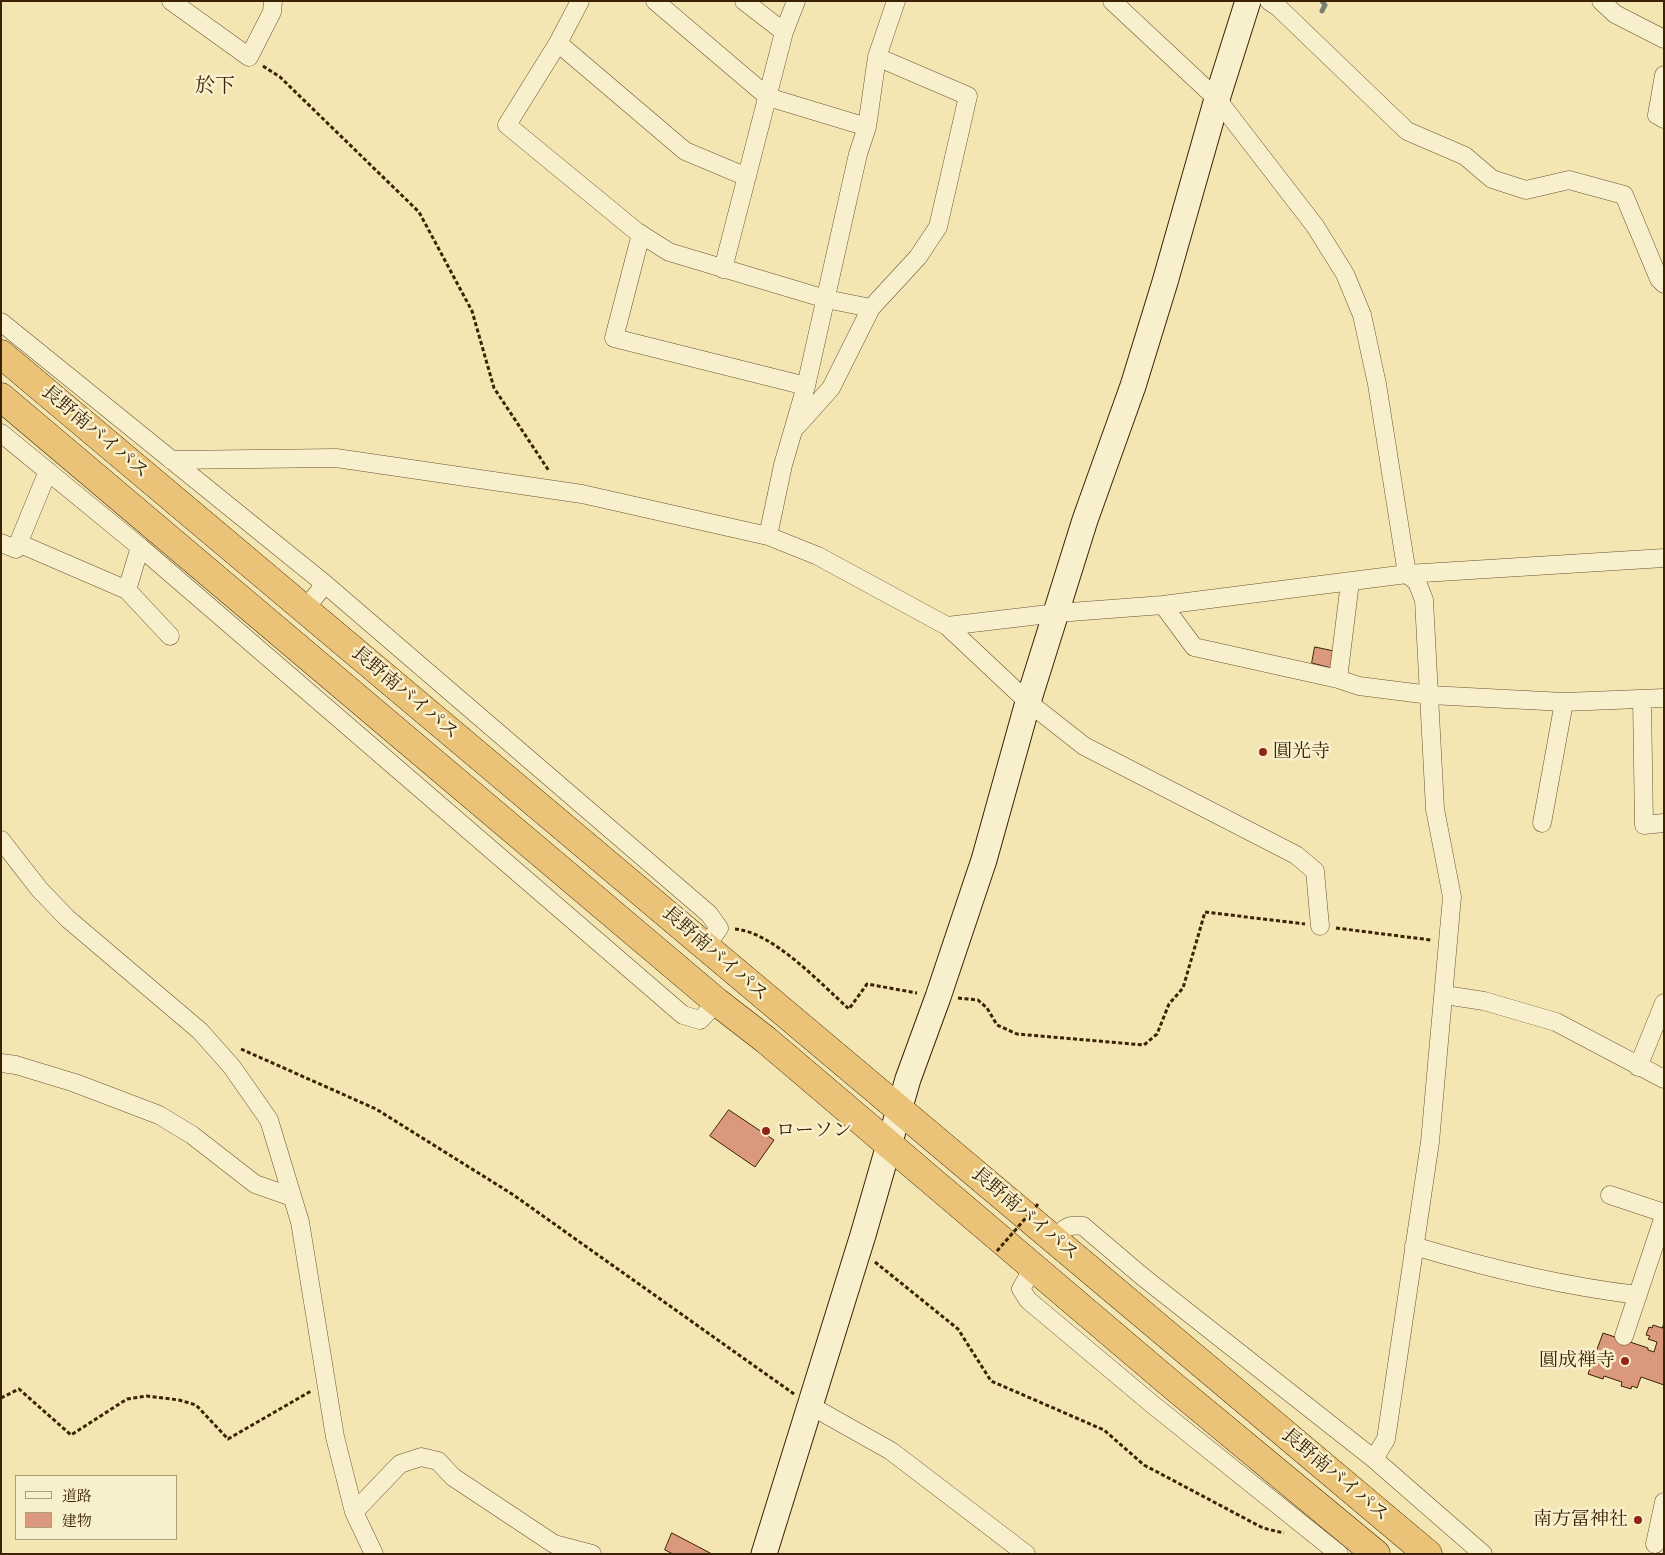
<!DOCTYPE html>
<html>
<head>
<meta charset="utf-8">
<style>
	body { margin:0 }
	#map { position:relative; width:1665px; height:1555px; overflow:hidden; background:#f4e6b2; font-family:"EB Garamond","Noto Serif JP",serif }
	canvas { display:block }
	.frame { position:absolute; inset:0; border:2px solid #3b2204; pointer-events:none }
	.legend { position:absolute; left:15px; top:1475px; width:162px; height:65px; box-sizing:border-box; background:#f8efcd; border:1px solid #ac9d7d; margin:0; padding:6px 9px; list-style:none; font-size:15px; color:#3b2204 }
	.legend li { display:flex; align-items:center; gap:10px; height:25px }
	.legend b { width:25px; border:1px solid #ac9d7d }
</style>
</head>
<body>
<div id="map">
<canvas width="1665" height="1555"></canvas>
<div class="frame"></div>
<ul class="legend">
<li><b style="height:6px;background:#f8efcd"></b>道路</li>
<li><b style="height:14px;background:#da997c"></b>建物</li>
</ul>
</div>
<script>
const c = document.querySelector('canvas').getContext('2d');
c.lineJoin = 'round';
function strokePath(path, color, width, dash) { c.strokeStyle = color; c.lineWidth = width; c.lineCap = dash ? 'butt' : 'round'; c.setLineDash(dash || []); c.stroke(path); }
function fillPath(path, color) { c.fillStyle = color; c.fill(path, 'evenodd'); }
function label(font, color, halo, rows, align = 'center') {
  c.font = font + ' "EB Garamond","Noto Serif JP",serif'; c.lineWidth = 5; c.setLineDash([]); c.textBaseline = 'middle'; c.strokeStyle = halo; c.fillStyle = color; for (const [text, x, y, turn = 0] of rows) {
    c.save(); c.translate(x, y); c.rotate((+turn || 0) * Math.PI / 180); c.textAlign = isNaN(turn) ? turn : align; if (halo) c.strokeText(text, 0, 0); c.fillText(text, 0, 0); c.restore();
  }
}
strokePath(new Path2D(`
	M 1322,11 L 1325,5 L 1322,1`), '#787f6f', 5);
const building = new Path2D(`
	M 1315,647 L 1334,651 L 1331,668 L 1312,663 Z
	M 729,1110 L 774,1140 L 755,1167 L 710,1136 Z
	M 1664,1323 L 1664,1385 L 1641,1377 L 1637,1388 L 1632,1386 L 1631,1389 L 1621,1386 L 1622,1382 L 1604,1376 L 1603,1379 L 1588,1374 L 1603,1333 L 1648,1348 L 1648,1350 L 1654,1352 L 1657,1342 L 1648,1339 L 1650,1336 L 1646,1335 L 1649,1327 L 1652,1328 L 1653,1325 L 1662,1328 Z
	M 672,1533 L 712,1554 L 673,1554 L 665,1550 Z`);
fillPath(building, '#da997c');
strokePath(building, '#3b2204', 1);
const street = new Path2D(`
	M 171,1 L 249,57 L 272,12 L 273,1
	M 580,1 L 558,43 L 507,125 L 636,231 L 669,252 L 826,299 L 871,308
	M 655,1 L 768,97 L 867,127
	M 744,1 L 784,32
	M 1112,1 L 1217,99 L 1315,226 L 1345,274 L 1362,315 L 1377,384 L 1407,574 L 1417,582 L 1424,600 L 1435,809 L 1452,897 L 1430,1142 L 1386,1439 L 1374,1459
	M 1269,1 L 1279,8 L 1407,131 L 1465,156 L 1492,179 L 1526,190 L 1569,180 L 1624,195 L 1659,279 L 1664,284
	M 1601,1 L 1615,14 L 1664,39
	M 558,43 L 685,151 L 747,177
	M 1664,75 L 1657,115 L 1664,119
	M 641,234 L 614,338 L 806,386
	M 723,269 L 784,32 L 796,1
	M 1,322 L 325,584 L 709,914 L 719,928 L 706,946
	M 797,426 L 831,388 L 871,308 L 918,257 L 938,227 L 968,96 L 877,57
	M 1,433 L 140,547 L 683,1015 L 700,1020 L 717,1002
	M 171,460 L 336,458 L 582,494 L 768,536 L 818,556 L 947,626 L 1028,702 L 1084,746 L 1296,855 L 1315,871 L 1320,926
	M 768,536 L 783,465 L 806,386 L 858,154 L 867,127 L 877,57 L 896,1
	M 1,543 L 16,549 L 48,471
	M 18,543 L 127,590 L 170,636
	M 127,590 L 140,547
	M 1163,605 L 1194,647 L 1338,679 L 1359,686 L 1430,695 L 1564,702 L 1664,698
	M 305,609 L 325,584
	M 947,626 L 1057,613 L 1163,605 L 1407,574 L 1664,558
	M 1338,679 L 1350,582
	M 1642,699 L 1644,825 L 1664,823
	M 1542,823 L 1564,702
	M 1,840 L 40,890 L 68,919 L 200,1031 L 232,1067 L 269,1120 L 300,1222 L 335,1437 L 354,1512 L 374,1554
	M 1445,995 L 1484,1001 L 1556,1022 L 1664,1079
	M 1,1063 L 16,1065 L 75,1083 L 159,1115 L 192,1135 L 255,1184 L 292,1197
	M 1638,1067 L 1664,1003
	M 1610,1195 L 1664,1213
	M 1055,1239 C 1064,1228 1068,1224 1083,1226 L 1143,1277 L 1374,1459 L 1483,1554
	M 1414,1246 C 1487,1268 1562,1286 1638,1295
	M 1034,1266 L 1021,1289 L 1028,1300 L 1152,1404 L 1339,1554
	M 1624,1336 L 1664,1216
	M 811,1406 L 891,1451 L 1026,1554
	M 354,1512 L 400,1464 L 421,1457 L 438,1461 L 453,1477 L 554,1544 L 592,1554
	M 1655,1544 L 1664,1502`);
const secondary = new Path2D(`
	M 764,1554 L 863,1235 L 908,1079 L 938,997 L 984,860 L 1028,702 L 1085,520 L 1133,386 L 1165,282 L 1217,99 L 1248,1`);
const highway = new Path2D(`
	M 1,354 L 1428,1554
	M 1,397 L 717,1002 L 766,1040 L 1172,1385 L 1376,1554`);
strokePath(street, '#695330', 19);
strokePath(secondary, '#3b2204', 27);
strokePath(highway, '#3b2204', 29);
strokePath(new Path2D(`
	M 263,66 L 280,77 L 419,212 L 472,311 L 494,388 L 549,471
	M 1336,928 L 1431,940
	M 735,929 C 773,932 821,984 849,1009 L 867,984 L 917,993
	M 958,998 L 978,1000 L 987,1008 L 997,1025 L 1017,1034 L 1144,1045 L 1157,1034 L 1169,1004 L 1183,988 L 1205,912 L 1305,924
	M 241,1049 L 376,1109 L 512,1194 L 794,1394
	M 875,1262 L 958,1329 L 991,1381 L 1104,1430 L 1144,1465 L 1263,1528 L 1284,1533
	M 1,1398 L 19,1389 L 71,1435 L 127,1399 L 147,1396 L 179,1400 L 196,1405 L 228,1439 L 311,1391`), '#3b2204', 3, [4, 2.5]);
strokePath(street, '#f8efcd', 18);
strokePath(secondary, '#f8efcd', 25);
strokePath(highway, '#eac379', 28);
strokePath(new Path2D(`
	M 997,1251 L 1038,1204`), '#3b2204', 3, [4, 2.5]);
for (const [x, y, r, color] of [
	[1263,752,5,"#8f2418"],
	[766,1131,5,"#8f2418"],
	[1625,1361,5,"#8f2418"],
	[1638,1520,5,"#8f2418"]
]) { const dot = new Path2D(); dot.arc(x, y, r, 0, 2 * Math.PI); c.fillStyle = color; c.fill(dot); strokePath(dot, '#f8efcd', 2); }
label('19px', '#3b2204', '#f8efcd', [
	["長野南バイパス",95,432,40],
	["長野南バイパス",405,693,40],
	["長野南バイパス",715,954,41],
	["長野南バイパス",1025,1214,40],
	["長野南バイパス",1335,1475,40]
]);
label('19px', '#3b2204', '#f8efcd', [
	["圓光寺",1273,752],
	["ローソン",776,1131],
	["圓成禅寺",1615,1361,"right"],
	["南方冨神社",1628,1520,"right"]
], 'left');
label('20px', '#3b2204', '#f8efcd', [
	["於下",215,87]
]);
</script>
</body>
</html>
